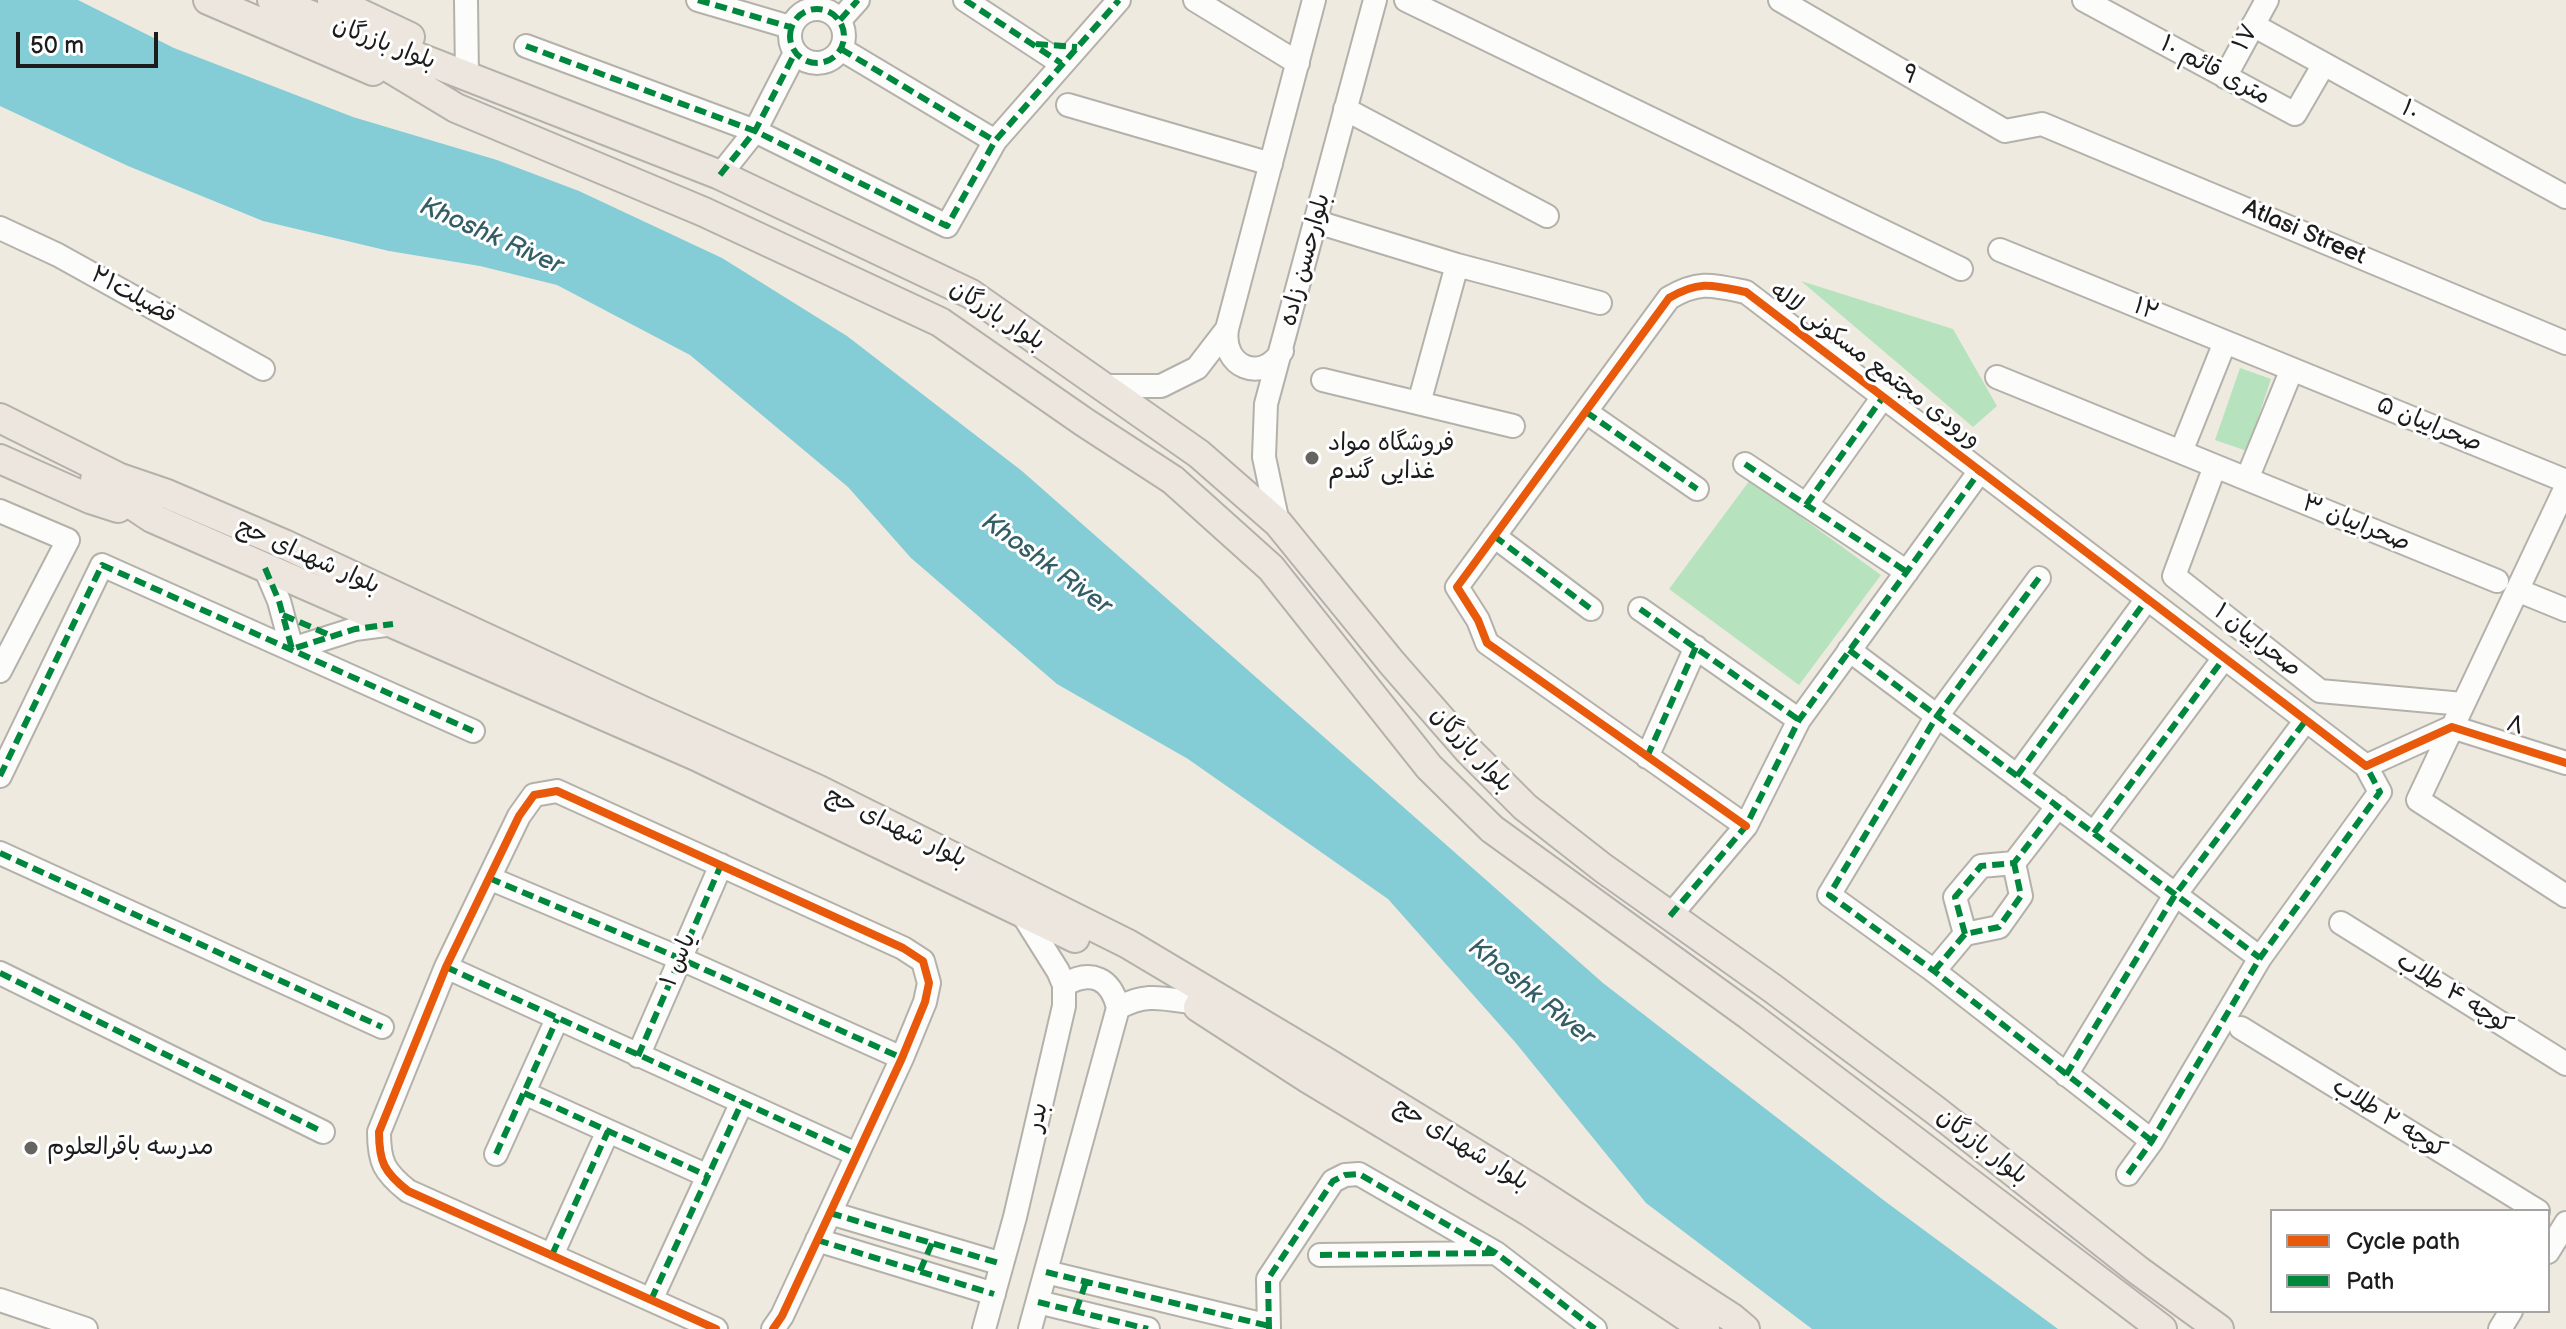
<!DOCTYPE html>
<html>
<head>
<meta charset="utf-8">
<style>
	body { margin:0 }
	#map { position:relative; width:2566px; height:1329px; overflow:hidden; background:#eeeae0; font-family:"Balsamiq Sans",sans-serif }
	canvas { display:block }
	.legend { position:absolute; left:2270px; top:1209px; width:280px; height:104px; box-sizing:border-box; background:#fff; border:2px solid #a4a4a4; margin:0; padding:10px 14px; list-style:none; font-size:24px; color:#1c1c1c }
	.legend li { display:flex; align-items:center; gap:16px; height:40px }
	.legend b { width:40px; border:2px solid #a4a4a4 }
	.scale { position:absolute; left:16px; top:32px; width:142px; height:36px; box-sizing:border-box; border:4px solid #1c1c1c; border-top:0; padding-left:10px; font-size:24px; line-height:28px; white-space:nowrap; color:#1c1c1c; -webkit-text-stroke:6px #fff; paint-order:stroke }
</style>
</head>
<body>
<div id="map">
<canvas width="2566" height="1329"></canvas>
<ul class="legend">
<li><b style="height:10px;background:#e8590c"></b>Cycle path</li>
<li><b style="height:10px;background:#00873e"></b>Path</li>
</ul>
<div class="scale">50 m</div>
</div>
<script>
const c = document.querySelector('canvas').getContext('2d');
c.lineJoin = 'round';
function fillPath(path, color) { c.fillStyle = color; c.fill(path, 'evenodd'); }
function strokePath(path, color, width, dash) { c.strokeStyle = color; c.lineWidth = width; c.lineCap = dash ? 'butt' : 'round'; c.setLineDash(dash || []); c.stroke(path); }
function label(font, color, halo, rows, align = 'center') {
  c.font = font + ' "Balsamiq Sans","Playpen Sans Arabic",sans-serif'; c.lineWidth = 6; c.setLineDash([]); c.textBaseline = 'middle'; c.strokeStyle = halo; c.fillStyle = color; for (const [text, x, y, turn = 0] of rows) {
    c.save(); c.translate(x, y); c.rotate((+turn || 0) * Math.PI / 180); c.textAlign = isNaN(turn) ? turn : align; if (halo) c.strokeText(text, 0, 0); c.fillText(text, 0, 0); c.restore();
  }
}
fillPath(new Path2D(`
	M 1801,281 L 1953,329 L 1997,406 L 1973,427 Z
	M 2240,368 L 2271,379 L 2247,451 L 2215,440 Z
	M 1750,480 L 1881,575 L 1799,685 L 1669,589 Z`), '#b6e3bd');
fillPath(new Path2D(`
	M 0,0 L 78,0 L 174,48 L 353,117 L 497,160 L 579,191 L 722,258 L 847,336 L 1022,471 L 1603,983 L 1886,1202 L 2058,1329 L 1812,1329 L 1646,1203 L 1515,1042 L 1388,899 L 1188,759 L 1057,684 L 911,558 L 848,487 L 690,355 L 557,285 L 480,266 L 389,251 L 263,221 L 128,166 L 0,106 Z`), '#84cdd7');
const minor = new Path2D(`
	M 466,0 L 467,76
	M 698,0 L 790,27
	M 965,0 L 1061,63
	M 1195,0 L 1298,63
	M 1406,0 L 1961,269
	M 1780,0 L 2005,131 L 2042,124 L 2566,343
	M 2084,0 L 2295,114 L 2324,64
	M790 36a27 27 0 1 1 54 0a27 27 0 1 1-54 0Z
	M 840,20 L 858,0
	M 2253,25 L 2566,197
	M 526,46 L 755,131 L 947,226 L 995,141 L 1119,0
	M 841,49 L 995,141
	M 2225,77 L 2267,0
	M 1068,105 L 1271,164
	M 1345,109 L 1547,216
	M 720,175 L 755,131 L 795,53
	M 1317,222 L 1457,265 L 1600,303
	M 0,228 L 58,255 L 263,369
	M 2000,250 L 2566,481
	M 1227,329 C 1221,367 1262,384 1282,351
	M 1997,377 L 2497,581
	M 1323,380 L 1513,426
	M 1100,386 L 1161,386 L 1197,368 L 1227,329 L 1314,0
	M 1419,403 L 1457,265
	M 1586,412 L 1697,489
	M 2181,452 L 2225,342
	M 1745,464 L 1907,572
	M 2215,466 L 2174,576 L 2320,691 L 2463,704
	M 2247,479 L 2292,369
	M 2566,487 L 2418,800 L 2566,896
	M 1806,505 L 1883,397
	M 0,511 L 68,540 L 0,671
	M 1278,523 L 1264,457 L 1266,404 L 1375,0
	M 1494,536 L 1591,609
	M 265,568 L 279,601 L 292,649 L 355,629 L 393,624
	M 2039,578 L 1937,716 L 1829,895 L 1934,971 L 2152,1141
	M 2517,590 L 2566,610
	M 1640,609 L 1799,720
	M 1849,650 L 2260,958
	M 1647,757 L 1696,647
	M 0,776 L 102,565 L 473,731
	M 2017,776 L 2147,599
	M 1746,826 L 1487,643 L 1478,620 L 1457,587 L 1669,298 C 1699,280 1713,285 1746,292 L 2366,766 L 2452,727 L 2566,763
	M 2094,833 L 2224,658
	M 0,853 L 382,1027
	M 489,878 L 679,958 L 902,1058
	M 1670,916 L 1746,826 L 1799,720 L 1980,471
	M 2341,923 L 2566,1064
	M 1965,934 L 1955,897 L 1981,866 L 2014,863 L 2058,806
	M 446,967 L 856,1154
	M 1934,971 L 1965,934 L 1999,927 L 2021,896 L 2014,863
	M 0,973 L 323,1132
	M 1064,985 C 1091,969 1111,978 1118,1008
	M 2241,1028 L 2538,1211
	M 638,1056 L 721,865
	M 2066,1075 L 2175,895 L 2306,720
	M 524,1093 L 708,1176
	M 496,1154 L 557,1019
	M 2128,1174 L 2152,1141 L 2260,958 L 2380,792 L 2366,766
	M 830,1213 L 1002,1264
	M 817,1240 L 994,1294
	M 2548,1252 L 2566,1223
	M 552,1255 L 608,1131
	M 1320,1255 L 1494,1253
	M 1046,1272 L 1269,1326
	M 0,1300 L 86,1329
	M 651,1300 L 742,1102
	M 1038,1302 L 1148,1329
	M 716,1329 L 408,1191 C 384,1172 379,1162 379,1132 L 446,967 L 519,816 L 534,795 L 557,791 L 903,948 L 923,961 L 929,983 L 925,1002 L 902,1058 L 782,1316 L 773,1329
	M 984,1329 L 1015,1217 L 1064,1006 L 1064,985 L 1058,971 L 1021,912
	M 1030,1329 L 1118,1008 C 1145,993 1161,998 1190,1002
	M 1269,1329 L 1268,1279 L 1333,1181 L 1345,1175 L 1359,1174 L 1496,1253 L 1595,1329
	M 2500,1329 L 2511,1311`);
const major = new Path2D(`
	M 208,0 L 373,71
	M 272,0 L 720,175 L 971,294 L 1199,454 L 1278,523 L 1392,663 L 1469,751 L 1525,807 L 1603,868 L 1772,988 L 1935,1110 L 2139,1271 L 2219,1329
	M 332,0 L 410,37
	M 355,47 L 456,108 L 704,212 L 940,322 L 1084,422 L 1173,480 L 1271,568 L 1429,767 L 1492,829 L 1750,1016 L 2162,1329
	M 0,418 L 120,478 L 167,494 L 284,544 L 643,711 L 817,789 L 1128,944 L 1326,1062 L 1536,1191 L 1732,1318 L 1745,1329
	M 0,459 L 90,499 L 118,508
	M 95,480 L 152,518 L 696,756 L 1075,938
	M 1198,1007 L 1309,1079 L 1530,1212 L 1705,1329`);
strokePath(minor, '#b4b1ab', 26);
strokePath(major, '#b4b1ab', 32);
strokePath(minor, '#fcfcfa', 22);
strokePath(major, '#ede6de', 28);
strokePath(new Path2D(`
	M 698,0 L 790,27
	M 965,0 L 1061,63
	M790 36a27 27 0 1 1 54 0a27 27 0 1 1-54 0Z
	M 840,20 L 858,0
	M 1036,44 L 1077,47
	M 526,46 L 755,131 L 947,226 L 995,141 L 1119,0
	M 841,49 L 995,141
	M 720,175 L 755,131 L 795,53
	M 1586,412 L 1697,489
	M 1745,464 L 1907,572
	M 1806,505 L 1883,397
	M 1494,536 L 1591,609
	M 265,568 L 279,601 L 292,649 L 355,629 L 393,624
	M 2039,578 L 1937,716 L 1829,895 L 1934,971 L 2152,1141
	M 1640,609 L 1799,720
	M 283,615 L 332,636
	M 1849,650 L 2260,958
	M 1647,757 L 1696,647
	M 0,776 L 102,565 L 473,731
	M 2017,776 L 2147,599
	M 2094,833 L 2224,658
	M 0,853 L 382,1027
	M 489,878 L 679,958 L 902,1058
	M 1670,916 L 1746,826 L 1799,720 L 1980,471
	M 1965,934 L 1955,897 L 1981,866 L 2014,863 L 2058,806
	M 446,967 L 856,1154
	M 1934,971 L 1965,934 L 1999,927 L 2021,896 L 2014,863
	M 0,973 L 323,1132
	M 638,1056 L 721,865
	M 2066,1075 L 2175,895 L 2306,720
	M 524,1093 L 708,1176
	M 496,1154 L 557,1019
	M 2128,1174 L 2152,1141 L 2260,958 L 2380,792 L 2366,766
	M 830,1213 L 1002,1264
	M 817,1240 L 994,1294
	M 552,1255 L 608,1131
	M 1320,1255 L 1496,1253
	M 920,1271 L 932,1243
	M 1046,1272 L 1269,1326
	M 651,1300 L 742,1102
	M 1038,1302 L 1148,1329
	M 1076,1311 L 1086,1282
	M 1269,1329 L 1268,1279 L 1333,1181 L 1345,1175 L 1359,1174 L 1496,1253 L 1595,1329`), '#00873e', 6, [12, 6]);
strokePath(new Path2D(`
	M 1746,826 L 1487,643 L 1478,620 L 1457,587 L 1669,298 C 1699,280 1713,285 1746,292 L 2366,766 L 2452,727 L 2566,763
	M 716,1329 L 408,1191 C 384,1172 379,1162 379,1132 L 446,967 L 519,816 L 534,795 L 557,791 L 903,948 L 923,961 L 929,983 L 925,1002 L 902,1058 L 782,1316 L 773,1329`), '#e8590c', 8);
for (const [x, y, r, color] of [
	[1312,458,8,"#666461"],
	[31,1148,8,"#666461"]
]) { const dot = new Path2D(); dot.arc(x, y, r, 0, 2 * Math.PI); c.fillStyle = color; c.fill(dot); strokePath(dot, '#fff', 3); }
label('24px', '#1c1c1c', '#fff', [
	["۱۷",2246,38,-61],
	["بلوار بازرگان",384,44,21],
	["۱۰ متری قائم",2215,71,28],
	["۹",1909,75,30],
	["۱۰",2410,111,29],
	["Atlasi Street",2304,233,23],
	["بلوارحسن زاده",1306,260,-75],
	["فضیلت۲۱",133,296,29],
	["۱۲",2146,310,22],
	["بلوار بازرگان",997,316,33],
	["ورودی مجتمع مسکونی لاله",1875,366,37],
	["۵ صحراییان",2429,425,22],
	["صحراییان ۳",2356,524,22],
	["بلوار شهدای حج",308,557,24],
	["صحراییان ۱",2257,641,38],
	["۸",2515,726,17],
	["بلوار بازرگان",1471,750,47],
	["بلوار شهدای حج",896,828,26],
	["یاس ۱",679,960,-67],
	["کوچه ۴ طلاب",2454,994,32],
	["بدر",1038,1117,-77],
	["کوچه ۲ طلاب",2389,1119,32],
	["بلوار شهدای حج",1461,1145,32],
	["بلوار بازرگان",1982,1147,38]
]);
label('24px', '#1c1c1c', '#fff', [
	["فروشگاه مواد",1328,444],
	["غذایی گندم",1328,472],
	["مدرسه باقرالعلوم",47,1148]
], 'left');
label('italic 26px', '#345e65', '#fff', [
	["Khoshk River",491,237,24],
	["Khoshk River",1046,565,36],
	["Khoshk River",1531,993,39]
]);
</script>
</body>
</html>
